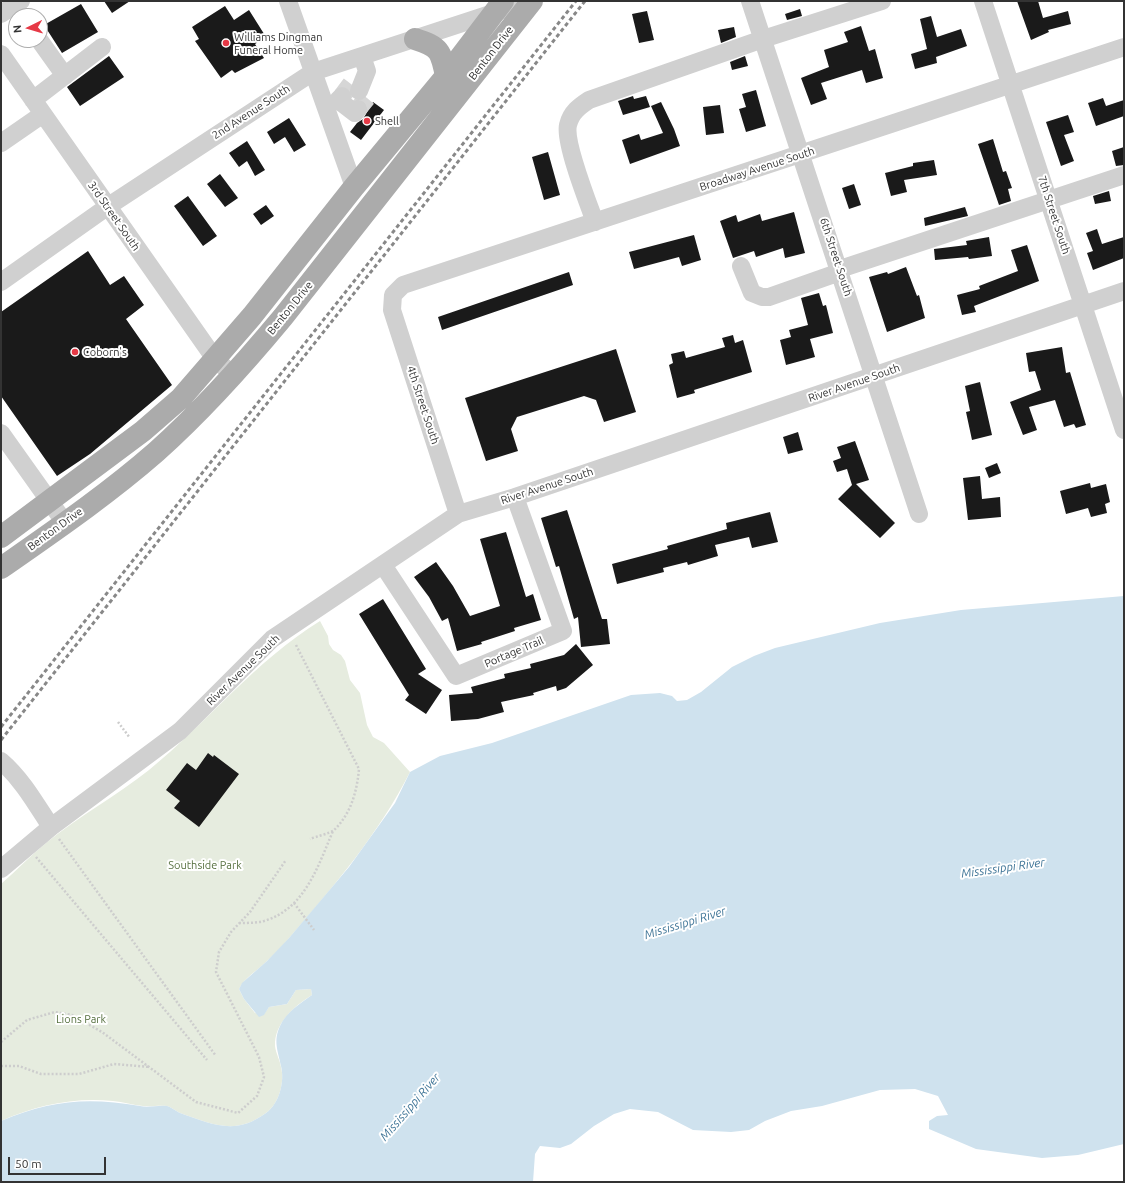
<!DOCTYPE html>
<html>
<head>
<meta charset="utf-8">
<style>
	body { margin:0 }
	#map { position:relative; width:1125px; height:1183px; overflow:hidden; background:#fff; font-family:Ubuntu,sans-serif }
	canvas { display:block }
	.frame { position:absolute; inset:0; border:2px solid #333; pointer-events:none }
	.north { position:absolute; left:8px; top:8px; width:40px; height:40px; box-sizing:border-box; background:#fff; border:1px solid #adadad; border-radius:50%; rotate:265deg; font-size:11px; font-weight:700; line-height:16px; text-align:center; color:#333 }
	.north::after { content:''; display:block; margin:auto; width:14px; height:18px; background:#e63946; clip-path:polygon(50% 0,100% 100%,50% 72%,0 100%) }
	.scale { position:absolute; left:8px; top:1157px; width:98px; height:18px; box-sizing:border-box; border:2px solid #333; border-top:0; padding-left:5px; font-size:12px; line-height:14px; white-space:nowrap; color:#333; -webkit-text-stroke:3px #fff; paint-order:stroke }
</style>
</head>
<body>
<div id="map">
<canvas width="1125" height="1183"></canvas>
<div class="frame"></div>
<div class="north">N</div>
<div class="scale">50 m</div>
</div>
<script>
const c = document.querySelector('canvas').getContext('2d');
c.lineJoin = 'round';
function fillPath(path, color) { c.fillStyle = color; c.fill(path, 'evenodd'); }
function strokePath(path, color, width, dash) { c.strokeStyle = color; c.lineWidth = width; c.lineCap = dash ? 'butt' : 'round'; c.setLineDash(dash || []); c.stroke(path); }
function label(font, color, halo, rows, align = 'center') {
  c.font = font + ' Ubuntu,sans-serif'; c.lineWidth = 4; c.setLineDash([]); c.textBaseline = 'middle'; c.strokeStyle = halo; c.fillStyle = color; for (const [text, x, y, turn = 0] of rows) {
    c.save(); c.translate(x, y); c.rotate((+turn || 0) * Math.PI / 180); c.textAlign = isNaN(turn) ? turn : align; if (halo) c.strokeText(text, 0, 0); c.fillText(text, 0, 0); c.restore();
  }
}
fillPath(new Path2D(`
	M 320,621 L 328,636 L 329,644 L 333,650 L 341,655 L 345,661 L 350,680 L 360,693 L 367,725 L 373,737 L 384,743 L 410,772 C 379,833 335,885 290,937 C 283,945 275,954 267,961 C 258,970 244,978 239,989 L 244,999 L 255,1013 L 264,1014 L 269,1007 L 287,1004 L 296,990 L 311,989 L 312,995 C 294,1006 274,1024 275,1046 C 276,1054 280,1060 281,1067 C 285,1082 279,1104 266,1113 C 235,1136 212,1124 180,1113 C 176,1111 171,1107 167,1106 C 159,1105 150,1107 143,1106 C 133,1105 123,1102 113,1101 C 75,1097 36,1105 1,1121 L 1,884 C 16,871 30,856 46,843 C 78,817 116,796 149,770 C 208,722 255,661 320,621 Z`), '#e6ecdf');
fillPath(new Path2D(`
	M 1124,596 L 1124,1144 L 1078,1155 L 1042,1158 L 976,1149 L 929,1129 L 929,1121 L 937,1116 L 948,1115 L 938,1096 L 915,1089 L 880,1090 L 822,1106 L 791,1111 L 765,1121 L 749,1130 L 731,1132 L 693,1130 L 658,1112 L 630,1109 L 614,1114 L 594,1126 L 571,1144 L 560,1148 L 540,1146 L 535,1154 L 533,1182 L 1,1182 L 1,1121 C 50,1100 88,1097 140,1106 C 148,1108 158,1105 167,1106 C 171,1107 176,1111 180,1113 C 212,1124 235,1136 266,1113 C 279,1104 285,1082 281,1066 C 278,1051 273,1041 280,1026 C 286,1012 301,1003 312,995 L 311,989 L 296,990 L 287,1004 L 269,1007 L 264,1015 L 259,1017 L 244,999 L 239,989 L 242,983 L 267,961 L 289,938 L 349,867 L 395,803 L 410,772 L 440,756 L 492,743 L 631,695 L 660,693 L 672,696 L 677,701 L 687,700 L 701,692 L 732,667 L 754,656 L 775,648 L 880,623 L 961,610 Z`), '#cfe2ee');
fillPath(new Path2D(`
	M 104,1 L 130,1 L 112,13 Z
	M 1017,1 L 1038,1 L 1043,18 L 1068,11 L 1071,24 L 1048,30 L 1049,32 L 1031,40 Z
	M 81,4 L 98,32 L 62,53 L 44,25 Z
	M 225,6 L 234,20 L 249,10 L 266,37 L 255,44 L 264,58 L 235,73 L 232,70 L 221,78 L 195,41 L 199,39 L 192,27 Z
	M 800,9 L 802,16 L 787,20 L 785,14 Z
	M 647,11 L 654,40 L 639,43 L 632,14 Z
	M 931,16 L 937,37 L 961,29 L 967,46 L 936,57 L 937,63 L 915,69 L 911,54 L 927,49 L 920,19 Z
	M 861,26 L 869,51 L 875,49 L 883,78 L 866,83 L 862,70 L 821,83 L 827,99 L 811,105 L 801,78 L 829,67 L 824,50 L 848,42 L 844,32 Z
	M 734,27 L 736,37 L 721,43 L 718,30 Z
	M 109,56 L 124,77 L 80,106 L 67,87 Z
	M 745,56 L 748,66 L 732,70 L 730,62 Z
	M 756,90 L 766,126 L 746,132 L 739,109 L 746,107 L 742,94 Z
	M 633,96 L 634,99 L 646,96 L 650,107 L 623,115 L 618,101 Z
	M 1103,98 L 1106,106 L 1124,100 L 1124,116 L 1096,126 L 1088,103 Z
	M 373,102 L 384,110 L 361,140 L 350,132 L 357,123 L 363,119 Z
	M 661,102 L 674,129 L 680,146 L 630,164 L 622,140 L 639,134 L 641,140 L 663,133 L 651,106 Z
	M 720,105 L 724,133 L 706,135 L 703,107 Z
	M 1068,115 L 1074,132 L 1064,135 L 1074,161 L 1061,166 L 1046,122 Z
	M 289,118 L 306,145 L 294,152 L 285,137 L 274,144 L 267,132 Z
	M 993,139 L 1003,172 L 1006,171 L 1012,188 L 1008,189 L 1011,201 L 999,205 L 978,144 Z
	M 247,141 L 265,170 L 255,176 L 247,161 L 239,167 L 229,153 Z
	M 1124,147 L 1124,165 L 1116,166 L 1112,151 Z
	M 548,152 L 560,195 L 544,200 L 532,157 Z
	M 934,160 L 937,175 L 904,180 L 907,192 L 891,196 L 885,173 L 913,166 L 913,163 Z
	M 220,174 L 238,198 L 225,207 L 207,184 Z
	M 854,184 L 861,205 L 849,209 L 842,188 Z
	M 1109,191 L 1111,201 L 1095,204 L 1093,196 Z
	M 188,196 L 217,236 L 203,246 L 174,206 Z
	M 266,205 L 274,216 L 261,225 L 253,214 Z
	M 965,207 L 968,216 L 925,226 L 924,218 Z
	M 794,212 L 805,253 L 785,258 L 783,248 L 756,257 L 754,251 L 733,258 L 720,221 L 736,215 L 738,222 L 760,214 L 762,221 Z
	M 1097,229 L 1102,244 L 1124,237 L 1124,258 L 1093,270 L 1087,253 L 1093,251 L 1086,233 Z
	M 694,235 L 701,260 L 682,266 L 679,257 L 634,269 L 629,252 Z
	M 989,237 L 992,256 L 969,259 L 968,257 L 935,260 L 934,249 L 967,245 L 966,241 Z
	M 1027,245 L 1039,281 L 974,306 L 976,312 L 962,315 L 957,295 L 980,289 L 979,286 L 1018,271 L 1011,250 Z
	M 88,251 L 110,285 L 124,276 L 144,305 L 126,319 L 172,385 L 90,454 L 57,476 L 1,396 L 1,312 Z
	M 906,267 L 917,296 L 919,295 L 925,318 L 887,332 L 869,277 L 887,272 L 888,274 Z
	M 569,272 L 573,285 L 442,330 L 438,317 Z
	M 819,293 L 823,306 L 826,305 L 833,333 L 810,339 L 815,357 L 786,365 L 780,340 L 791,337 L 789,330 L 808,325 L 801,298 Z
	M 733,335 L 735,343 L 743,340 L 752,372 L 694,390 L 695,393 L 677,398 L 669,365 L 673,363 L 671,354 L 684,351 L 686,358 L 725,347 L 722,338 Z
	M 1062,347 L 1066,373 L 1070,372 L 1086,425 L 1076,428 L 1074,424 L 1064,427 L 1055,400 L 1029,407 L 1037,430 L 1023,435 L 1010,402 L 1041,390 L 1035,371 L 1029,372 L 1026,353 Z
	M 616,349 L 636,412 L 604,422 L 596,400 L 584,396 L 517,417 L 511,429 L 518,451 L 486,461 L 465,398 Z
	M 980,382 L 992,435 L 972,440 L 966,412 L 970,411 L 965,386 Z
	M 798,432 L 803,450 L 788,454 L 783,437 Z
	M 855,441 L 869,480 L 856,484 L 895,523 L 880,538 L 838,499 L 852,485 L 847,469 L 837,472 L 833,461 L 841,458 L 837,447 Z
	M 997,463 L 1001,473 L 989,478 L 985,468 Z
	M 980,476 L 982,499 L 1000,497 L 1001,517 L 968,520 L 963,478 Z
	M 1090,483 L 1091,488 L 1106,484 L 1110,502 L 1105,504 L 1107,513 L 1091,517 L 1088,508 L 1066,514 L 1060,491 Z
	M 567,510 L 602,619 L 607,619 L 610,644 L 581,647 L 578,617 L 574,619 L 559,566 L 556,567 L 541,518 Z
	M 770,512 L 778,542 L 752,548 L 749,537 L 715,545 L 718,556 L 688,565 L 687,562 L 663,568 L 664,572 L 617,584 L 612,564 L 668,549 L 667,546 L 727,529 L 726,523 Z
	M 506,532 L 526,597 L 533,594 L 541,620 L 514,628 L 515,631 L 481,642 L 482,644 L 457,651 L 448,618 L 442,621 L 429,597 L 414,577 L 436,562 L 453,586 L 470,616 L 500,606 L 480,539 Z
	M 383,599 L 426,669 L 418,674 L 442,690 L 426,714 L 405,700 L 409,695 L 359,614 Z
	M 576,644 L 593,665 L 566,688 L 557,691 L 556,686 L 533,693 L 534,695 L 501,702 L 504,712 L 478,719 L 451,721 L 449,695 L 473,693 L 471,687 L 505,678 L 504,674 L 531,668 L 530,664 L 564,655 Z
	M 208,753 L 213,757 L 214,755 L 239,774 L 199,827 L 174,808 L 180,801 L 166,790 L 187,763 L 196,770 Z`), '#1a1a1a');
strokePath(new Path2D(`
	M 342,96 L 351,84
	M 358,109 L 367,98`), '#d6d6d6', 18, [18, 9]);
strokePath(new Path2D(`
	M 296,645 L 359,769 C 357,791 351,814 334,830 C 329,834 317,836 310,839
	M 118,722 L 130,738
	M 59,839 L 216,1056
	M 36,857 L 207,1060
	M 294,903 L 314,930
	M 239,923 C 247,923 256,923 264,921 C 305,909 318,866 333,831
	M 1,1042 L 27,1020 L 55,1012 L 72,1015 L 102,1032 L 196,1102 L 238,1113 L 257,1096 L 264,1077 L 259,1057 L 216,972 L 219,952 L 231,932 L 250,912 L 286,860
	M 1,1066 L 19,1066 L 41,1074 L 79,1074 L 114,1064 L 150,1067`), '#cdcdcd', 2.5, [2, 2]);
strokePath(new Path2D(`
	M 288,1 L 354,187
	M 750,1 L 919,514
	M 983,1 L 1124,430
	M 1,14 L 21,1
	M 40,41 L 65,76
	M 1,54 L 215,359 L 232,374
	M 359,91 L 367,71 L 362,56
	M 342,96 L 338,100 L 355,113 L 358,109
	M 33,100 L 102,47
	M 1,143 L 43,114
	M 595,222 C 588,203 564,142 568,125 C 571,112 580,106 589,100 L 763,39 L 882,1
	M 741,266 L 752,293 L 762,297 L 769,297 L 840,272
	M 840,269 L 1124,175
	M 1,282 L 107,207 L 313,72 L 530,1
	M 1,433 L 65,523
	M 458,514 L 392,310 L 393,295 L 403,285 L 1124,47
	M 383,565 L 456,676 L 563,631 L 515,497
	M 1,761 C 22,779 36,804 51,827
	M 1,869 L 51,827 L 180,731 L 272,639 L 458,514 L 515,497 L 1124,291`), '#d0d0d0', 18);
strokePath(new Path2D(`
	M 415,39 C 440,47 441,51 446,76
	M 1,537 L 143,431 L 181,398 L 252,316 L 354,187 L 446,76 L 503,1
	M 1,568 C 54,531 108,494 156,452 C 202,411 244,364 283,317 L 532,1`), '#ababab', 22);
strokePath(new Path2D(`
	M 1,727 L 576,1
	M 1,740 L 585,1`), '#888', 3, [4, 3]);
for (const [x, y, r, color] of [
	[226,43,4,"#e63946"],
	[367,121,4,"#e63946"],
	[75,352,4,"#e63946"]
]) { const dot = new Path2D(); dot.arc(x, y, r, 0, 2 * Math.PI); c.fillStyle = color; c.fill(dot); strokePath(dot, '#fff', 1.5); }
label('11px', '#333', '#fff', [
	["Williams Dingman",234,37],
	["Funeral Home",234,50],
	["Shell",375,121],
	["Coborn's",83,352]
], 'left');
label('11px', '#333', '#fff', [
	["Benton Drive",491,53,-52],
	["2nd Avenue South",251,112,-33],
	["Broadway Avenue South",757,169,-18],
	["7th Street South",1054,215,72],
	["3rd Street South",114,216,55],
	["6th Street South",836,257,72],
	["Benton Drive",290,308,-51],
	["River Avenue South",854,383,-19],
	["4th Street South",423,405,72],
	["River Avenue South",547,486,-18],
	["Benton Drive",55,529,-36],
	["Portage Trail",514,652,-23],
	["River Avenue South",243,670,-44]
]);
label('11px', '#56703f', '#fff', [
	["Southside Park",205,865],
	["Lions Park",81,1019]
]);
label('italic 12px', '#3f7597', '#fff', [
	["Mississippi River",1003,868,-8],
	["Mississippi River",685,923,-17],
	["Mississippi River",410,1107,-49]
]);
</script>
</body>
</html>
